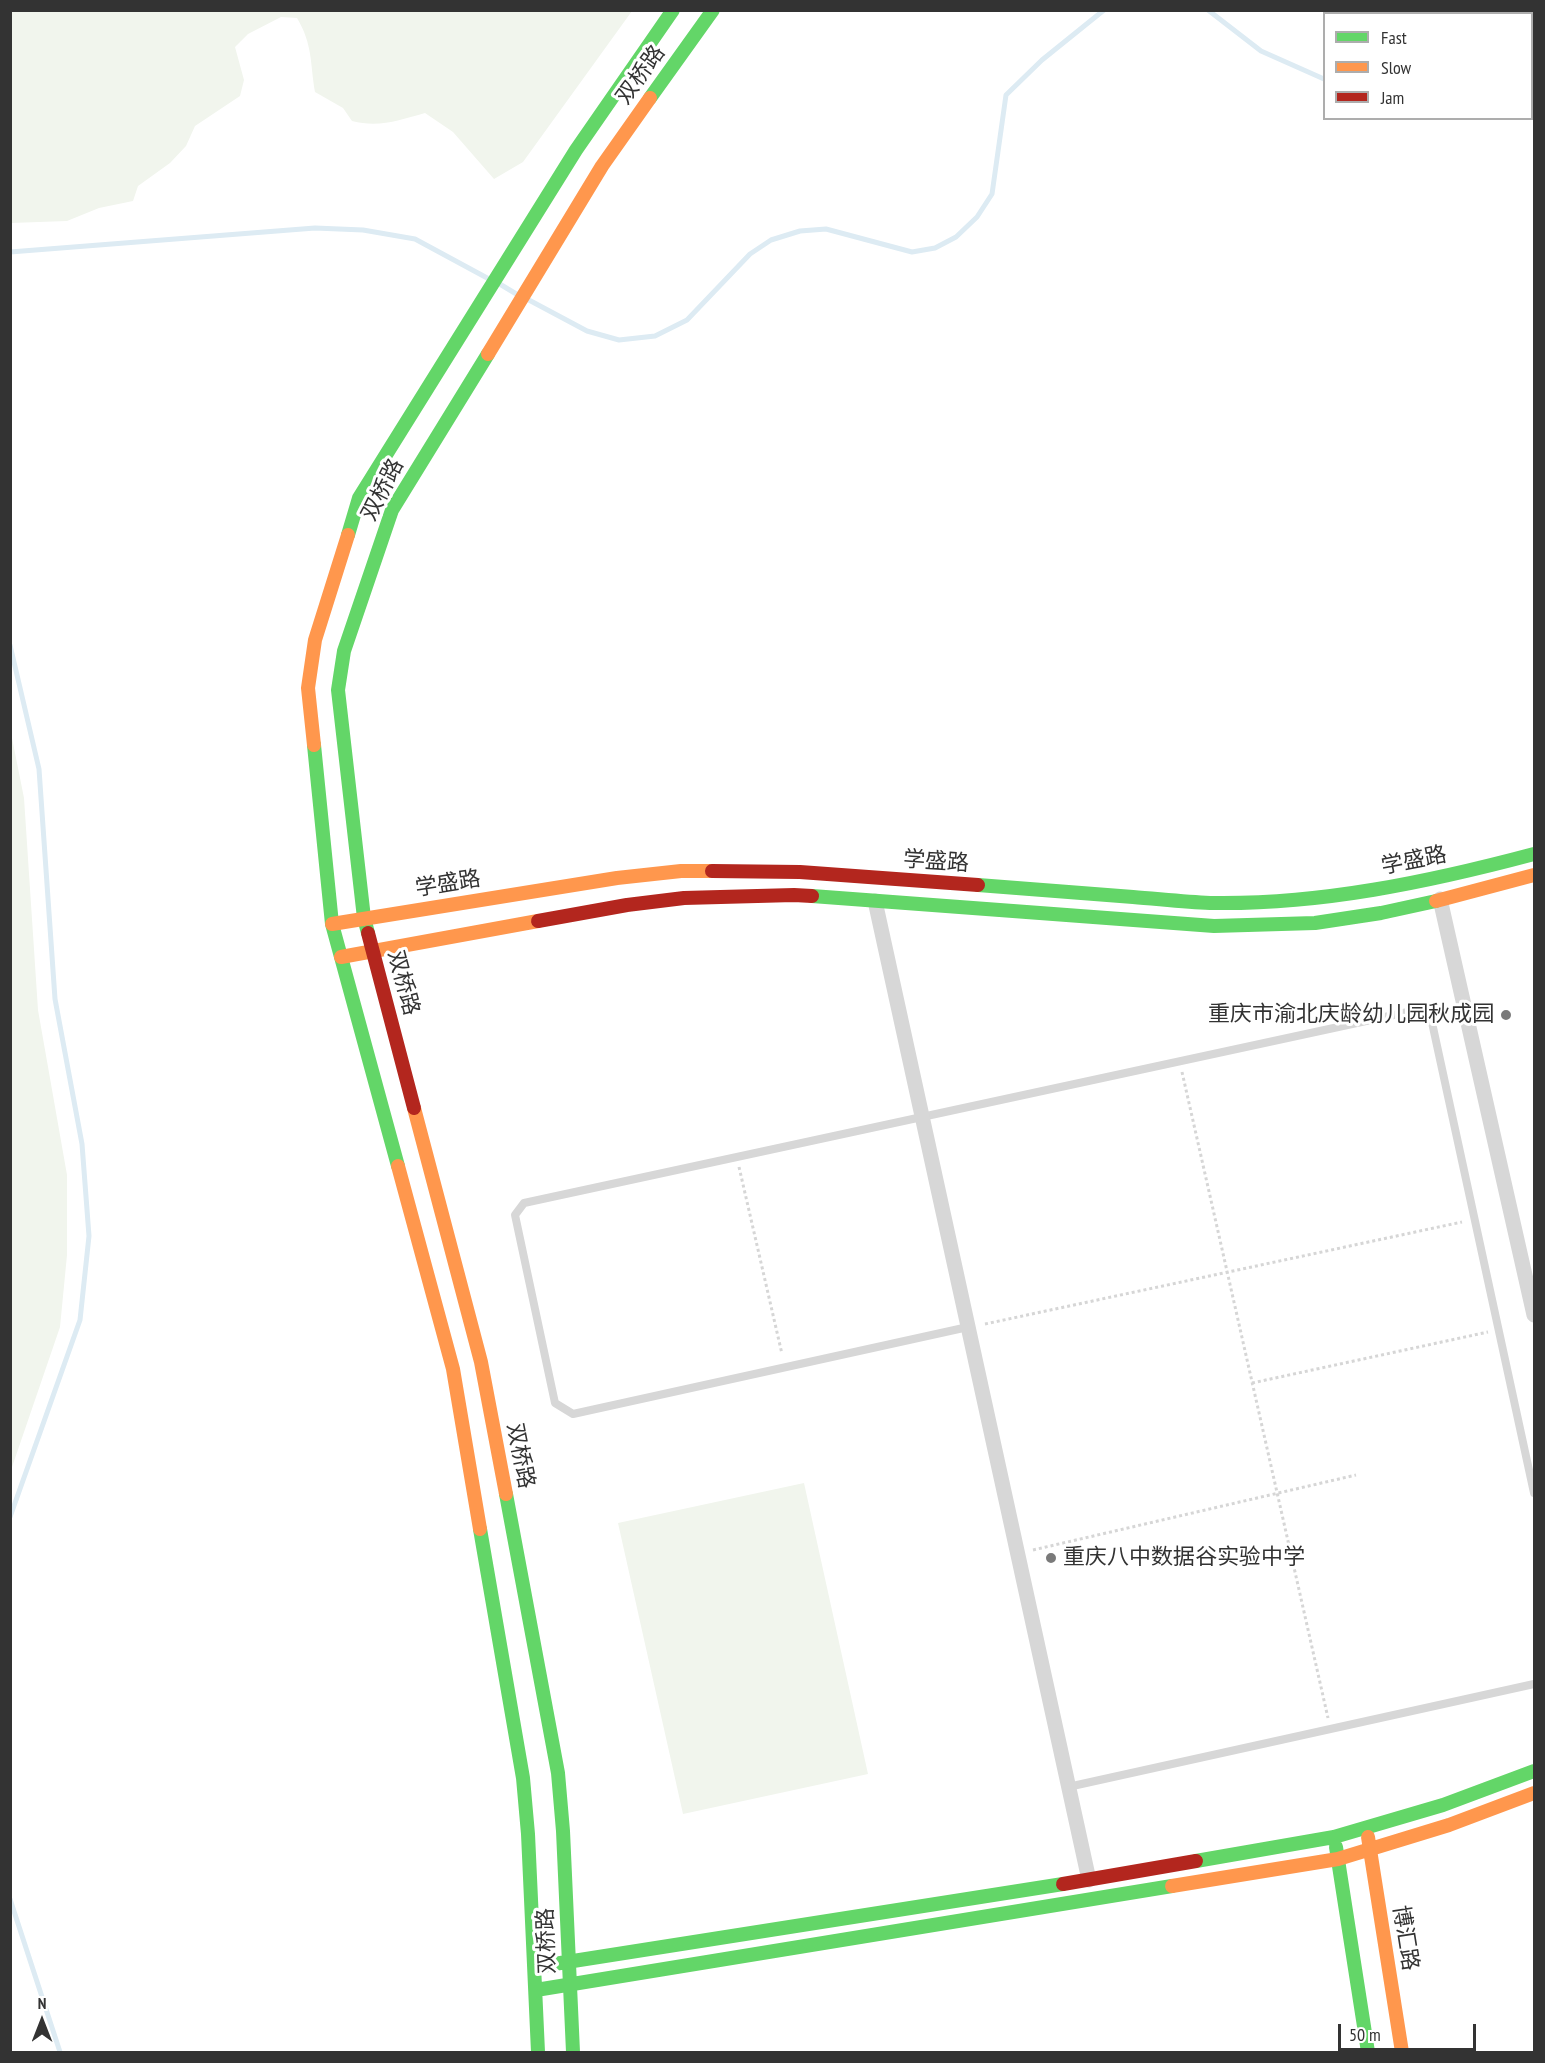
<!DOCTYPE html>
<html>
<head>
<meta charset="utf-8">
<style>
	body { margin:0 }
	#map { position:relative; width:1545px; height:2063px; overflow:hidden; background:#fff; font-family:"PT Sans Narrow",sans-serif }
	canvas { display:block }
	.frame { position:absolute; inset:0; border:12px solid #333; pointer-events:none }
	.legend { position:absolute; left:1323px; top:12px; width:210px; height:108px; box-sizing:border-box; background:#fff; border:2px solid #adadad; margin:0; padding:8px 10px; list-style:none; font-size:18px; color:#333 }
	.legend li { display:flex; align-items:center; gap:12px; height:30px }
	.legend b { width:30px; border:2px solid #adadad }
	.north { position:absolute; left:12px; top:1991px; width:60px; height:60px; -webkit-text-stroke:4px #fff; paint-order:stroke; rotate:0deg; font-size:16px; font-weight:700; line-height:24px; text-align:center; color:#333 }
	.north::after { content:''; display:block; margin:auto; width:21px; height:27px; background:#333; clip-path:polygon(50% 0,100% 100%,50% 72%,0 100%) }
	.scale { position:absolute; left:1338px; top:2024px; width:138px; height:27px; box-sizing:border-box; border:3px solid #333; border-top:0; padding-left:8px; font-size:18px; line-height:21px; white-space:nowrap; color:#333; -webkit-text-stroke:4px #fff; paint-order:stroke }
</style>
</head>
<body>
<div id="map">
<canvas width="1545" height="2063"></canvas>
<div class="frame"></div>
<ul class="legend">
<li><b style="height:8px;background:#63d668"></b>Fast</li>
<li><b style="height:8px;background:#ff974d"></b>Slow</li>
<li><b style="height:8px;background:#b3261e"></b>Jam</li>
</ul>
<div class="north">N</div>
<div class="scale">50 m</div>
</div>
<script>
const c = document.querySelector('canvas').getContext('2d');
c.lineJoin = 'round';
function fillPath(path, color) { c.fillStyle = color; c.fill(path, 'evenodd'); }
function strokePath(path, color, width, dash) { c.strokeStyle = color; c.lineWidth = width; c.lineCap = dash ? 'butt' : 'round'; c.setLineDash(dash || []); c.stroke(path); }
function label(font, color, halo, rows, align = 'center') {
  c.font = font + ' "PT Sans Narrow","Noto Sans SC",sans-serif'; c.lineWidth = 6; c.setLineDash([]); c.textBaseline = 'middle'; c.strokeStyle = halo; c.fillStyle = color; for (const [text, x, y, turn = 0] of rows) {
    c.save(); c.translate(x, y); c.rotate((+turn || 0) * Math.PI / 180); c.textAlign = isNaN(turn) ? turn : align; if (halo) c.strokeText(text, 0, 0); c.fillText(text, 0, 0); c.restore();
  }
}
fillPath(new Path2D(`
	M 10,11 L 11,10 L 632,11 L 523,162 L 494,179 L 453,132 L 425,113 C 400,120 379,128 352,121 L 343,108 L 315,92 C 310,63 313,45 297,18 L 281,17 L 248,34 L 235,47 L 244,80 L 240,96 L 195,126 L 186,146 L 170,163 L 138,186 L 133,201 L 99,208 L 67,221 L 11,223 Z
	M 11,733 L 24,798 L 38,1010 L 67,1175 L 67,1255 L 60,1327 L 11,1470 Z
	M 804,1483 L 868,1774 L 683,1814 L 618,1523 Z`), '#f1f5ed');
strokePath(new Path2D(`
	M 1208,10 L 1261,51 L 1324,79
	M 1532,105 L 1534,105
	M 10,252 L 315,228 L 363,230 L 415,239 L 489,279
	M 498,283 L 518,295
	M 527,299 L 587,331 L 619,340 L 655,336 L 687,320 L 750,254 L 771,240 L 800,231 L 826,229 L 912,252 L 935,248 L 956,237 L 977,217 L 992,194 L 1006,95 L 1042,60 L 1104,10
	M 10,645 L 39,769 L 55,999 L 82,1144 L 89,1236 L 80,1320 L 10,1517
	M 10,1899 L 60,2052`), '#ddebf3', 5);
strokePath(new Path2D(`
	M 1182,1072 L 1328,1718
	M 739,1167 L 782,1354
	M 985,1324 L 1462,1222
	M 1252,1383 L 1488,1332
	M 1033,1550 L 1356,1475`), '#d6d6d6', 3, [3, 3]);
strokePath(new Path2D(`
	M 968,1327 L 573,1414 L 555,1403 L 515,1215 L 524,1203 L 1417,1010 L 1431,1018 L 1534,1493
	M 1068,1787 L 1534,1684`), '#d7d7d7', 8);
strokePath(new Path2D(`
	M 1440,899 L 1534,1315
	M 875,901 L 1089,1880`), '#d7d7d7', 15);
strokePath(new Path2D(`
	M 650,98 L 713,10
	M 348,535 L 359,498 L 576,150 L 673,10
	M 314,745 L 332,924 L 398,1166
	M 978,885 C 1030,889 1081,893 1133,897 C 1159,899 1185,902 1210,903 C 1319,905 1429,882 1534,854
	M 812,896 L 1214,926 L 1315,923 L 1381,913 L 1436,901
	M 368,933 L 364,918 L 338,690 L 344,651 L 392,510 L 488,354
	M 506,1494 L 558,1773 L 563,1831 L 573,2052
	M 480,1529 L 523,1778 L 528,1834 L 538,2052
	M 1336,1847 L 1368,2052
	M 1196,1861 L 1334,1837 L 1443,1805 L 1534,1771
	M 535,1967 L 1063,1884
	M 536,1990 L 1172,1886`), '#63d668', 14);
strokePath(new Path2D(`
	M 488,354 L 602,166 L 650,98
	M 314,745 L 308,688 L 315,640 L 348,535
	M 1436,901 L 1534,875
	M 332,924 L 617,878 L 681,871 L 712,871
	M 341,957 L 538,921
	M 414,1108 L 481,1362 L 506,1494
	M 398,1166 L 453,1369 L 480,1529
	M 1368,1837 L 1402,2052
	M 1172,1886 L 1338,1859 L 1449,1825 L 1534,1793`), '#ff974d', 14);
strokePath(new Path2D(`
	M 712,871 L 800,872 L 978,885
	M 538,921 L 627,905 L 684,898 L 794,895 L 812,896
	M 368,933 L 414,1108
	M 1063,1884 L 1196,1861`), '#b3261e', 14);
for (const [x, y, r, color] of [
	[1506,1015,6,"#7a7a7a"],
	[1051,1558,6,"#7a7a7a"]
]) { const dot = new Path2D(); dot.arc(x, y, r, 0, 2 * Math.PI); c.fillStyle = color; c.fill(dot); strokePath(dot, '#fff', 2); }
label('22px', '#333', '#fff', [
	["双桥路",641,75,-54],
	["双桥路",383,490,-63],
	["学盛路",1414,861,-11],
	["学盛路",936,862,4],
	["学盛路",448,884,-9],
	["双桥路",403,983,75],
	["双桥路",520,1456,79],
	["博汇路",1405,1938,81],
	["双桥路",547,1941,-92]
]);
label('22px', '#333', '#fff', [
	["重庆市渝北庆龄幼儿园秋成园",1494,1015],
	["重庆八中数据谷实验中学",1063,1558,"left"]
], 'right');
</script>
</body>
</html>
